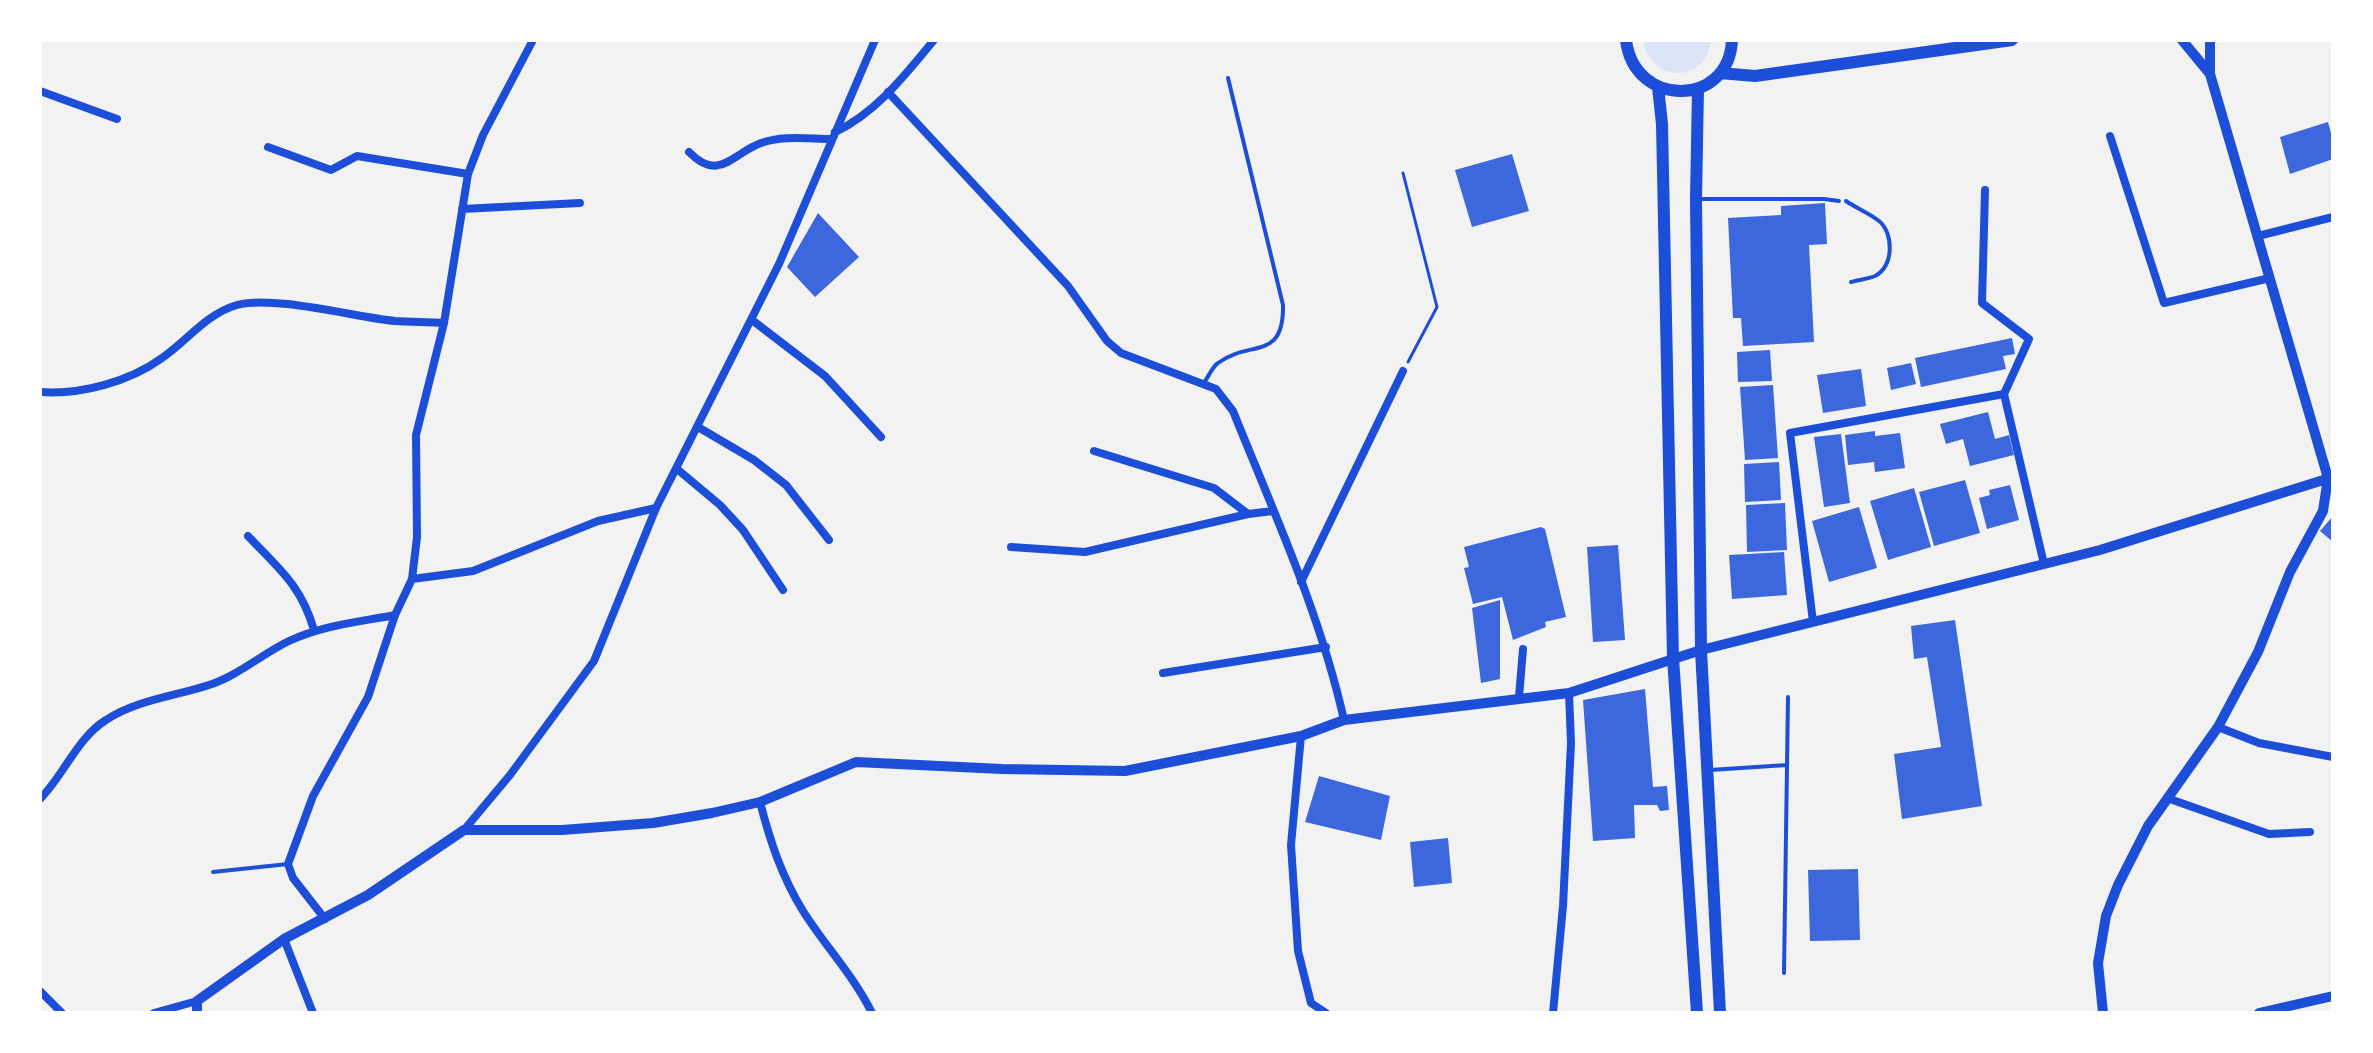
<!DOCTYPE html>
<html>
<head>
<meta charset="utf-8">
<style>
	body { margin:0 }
	#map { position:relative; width:2373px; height:1053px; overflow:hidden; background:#f2f2f2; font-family:Merriweather,serif }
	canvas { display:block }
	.frame { position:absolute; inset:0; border:42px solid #fff; pointer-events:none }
</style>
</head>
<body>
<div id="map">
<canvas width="2373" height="1053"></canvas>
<div class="frame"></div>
</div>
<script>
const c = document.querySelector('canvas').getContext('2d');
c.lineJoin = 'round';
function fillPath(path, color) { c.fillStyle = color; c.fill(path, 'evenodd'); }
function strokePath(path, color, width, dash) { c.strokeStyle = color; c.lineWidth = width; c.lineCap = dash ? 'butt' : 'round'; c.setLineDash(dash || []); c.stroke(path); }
fillPath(new Path2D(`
	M 1643,40 L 1711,40 C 1707,84 1650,84 1643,40 Z`), '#dbe4f7');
fillPath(new Path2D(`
	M 2328,122 L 2333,140 L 2333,159 L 2290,174 L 2280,137 Z
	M 1512,154 L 1529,211 L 1472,227 L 1455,170 Z
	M 1825,203 L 1827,244 L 1809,245 L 1814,342 L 1743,346 L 1741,318 L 1733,318 L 1728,218 L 1781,215 L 1781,206 Z
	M 818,213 L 859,257 L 815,297 L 787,267 Z
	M 2012,338 L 2015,354 L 2003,356 L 2006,369 L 1921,387 L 1915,358 Z
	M 1770,350 L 1772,381 L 1738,382 L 1737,352 Z
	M 1911,363 L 1916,384 L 1891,390 L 1887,368 Z
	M 1861,369 L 1866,406 L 1823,413 L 1817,375 Z
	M 1773,385 L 1778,458 L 1745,460 L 1740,387 Z
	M 1988,412 L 1995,439 L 2009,435 L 2014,455 L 1970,466 L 1963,439 L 1946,444 L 1940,424 Z
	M 1875,431 L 1875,436 L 1900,433 L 1905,468 L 1875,472 L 1874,462 L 1848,465 L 1845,435 Z
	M 1841,434 L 1850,503 L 1824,507 L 1814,437 Z
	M 1779,462 L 1781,500 L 1745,502 L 1744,464 Z
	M 1965,480 L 1980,533 L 1934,546 L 1919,492 Z
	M 2010,485 L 2019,520 L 1987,529 L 1979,498 L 1990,495 L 1989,490 Z
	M 1914,488 L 1931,547 L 1888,560 L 1870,501 Z
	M 1785,503 L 1787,550 L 1747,552 L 1746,505 Z
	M 1859,507 L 1877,568 L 1829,582 L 1812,521 Z
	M 2333,516 L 2333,542 L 2320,531 Z
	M 1541,527 L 1545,529 L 1566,617 L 1545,622 L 1546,627 L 1513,640 L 1502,597 L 1473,604 L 1464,568 L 1469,567 L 1464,547 Z
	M 1618,545 L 1625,640 L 1593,642 L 1587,547 Z
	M 1784,552 L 1787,595 L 1732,599 L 1729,555 Z
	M 1500,600 L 1500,679 L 1481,683 L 1472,608 Z
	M 1955,620 L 1982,806 L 1902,819 L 1894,754 L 1941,747 L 1927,657 L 1914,659 L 1911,626 Z
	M 1645,689 L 1653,787 L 1667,786 L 1669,810 L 1660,811 L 1657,805 L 1634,805 L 1635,838 L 1593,841 L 1583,700 Z
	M 1319,776 L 1390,796 L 1381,840 L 1305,822 Z
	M 1448,838 L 1452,883 L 1414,887 L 1410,842 Z
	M 1858,869 L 1860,940 L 1810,941 L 1808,870 Z`), '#3d67dc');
strokePath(new Path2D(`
	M 1403,173 L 1437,307 L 1408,362`), '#1d4ed8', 3);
strokePath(new Path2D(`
	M 1698,199 L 1824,199 L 1839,201
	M 1846,201 C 1856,208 1869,213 1879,221 C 1894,233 1894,267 1875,276 C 1868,279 1858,280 1851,282
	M 1203,384 C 1208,378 1212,367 1218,363 C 1250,339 1284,362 1283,305 L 1228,78
	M 1710,770 L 1787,765
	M 213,872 L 288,864
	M 1784,973 L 1788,697`), '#1d4ed8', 4);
strokePath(new Path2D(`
	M 40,91 L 117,119
	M 888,92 L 1068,286 L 1107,341 L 1121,353 L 1216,389 L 1233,411 C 1274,513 1320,613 1344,720
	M 835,132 C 876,113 906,74 934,40
	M 2110,136 L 2164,303 L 2270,278
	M 268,147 L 331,170 L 357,156 L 468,174
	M 689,152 C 719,183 733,153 761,143 C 783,135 809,139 831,139
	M 462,209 L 580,203
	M 2258,236 L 2333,217
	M 752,320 L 825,376 L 881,437
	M 40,392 C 80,395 129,382 162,358 C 187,341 206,314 237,305 C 273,295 355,317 395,321 C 411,322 428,322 444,323
	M 2004,394 L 2044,564
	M 698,427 L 754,460 L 786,485 L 829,540
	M 1094,451 L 1214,488 L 1248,514 L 1273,511
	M 677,469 L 720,505 L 743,530 L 783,590
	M 248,536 C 279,569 301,585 314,630
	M 1011,547 L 1085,552 L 1248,514
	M 412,579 L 473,571 L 598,521 L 656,508
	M 1301,582 L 1403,371
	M 1813,622 L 1790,433 L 2004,394 L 2029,339 L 1982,303 L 1985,190
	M 1163,673 L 1326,647
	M 1519,697 L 1523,649
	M 2218,727 L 2259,743 L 2333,757
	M 1301,736 L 1291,845 L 1298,951 L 1311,1003 L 1326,1013
	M 2167,798 L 2269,834 L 2310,832
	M 40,799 C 64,775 77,738 106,720 C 136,700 176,696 209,685 C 239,675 262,654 289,641 C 323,625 359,622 395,615
	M 760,802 C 770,841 782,877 803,911 C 825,946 854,976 872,1013
	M 464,830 L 510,775 L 594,661 L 656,508 L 779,264 L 875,40
	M 325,919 L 293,878 L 288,864 L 313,796 L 368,697 L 395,615 L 412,579 L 417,537 L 416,435 L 444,323 L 468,174 L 483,135 L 533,40
	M 284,939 L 313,1013
	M 40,991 L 62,1013
	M 154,1013 L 197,1001
	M 1553,1013 L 1563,906 L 1571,743 L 1569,693`), '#1d4ed8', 8);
strokePath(new Path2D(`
	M 2182,40 L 2210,74
	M 197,1013 L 197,1001 L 284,939 L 368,895 L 464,830 L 562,830 L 653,823 L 712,813 L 760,802 L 856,762 L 1002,769 L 1125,771 L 1301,736 L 1344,720 L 1569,693 L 1701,650 L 2100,550 L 2333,477
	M 2103,1013 L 2098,963 L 2106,916 L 2118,885 L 2148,826 L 2218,727 L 2258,652 L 2290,572 L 2323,511 L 2328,478 L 2210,74 L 2210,40
	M 2259,1013 L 2333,996`), '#1d4ed8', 10);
strokePath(new Path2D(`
	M 1626,40 C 1634,108 1729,108 1732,40
	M 1720,73 L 1755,76 L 2012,40
	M 1658,87 L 1662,124 L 1673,658 L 1697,1013
	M 1698,88 L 1696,199 L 1701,650 L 1720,1013`), '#1d4ed8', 12);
</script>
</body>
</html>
